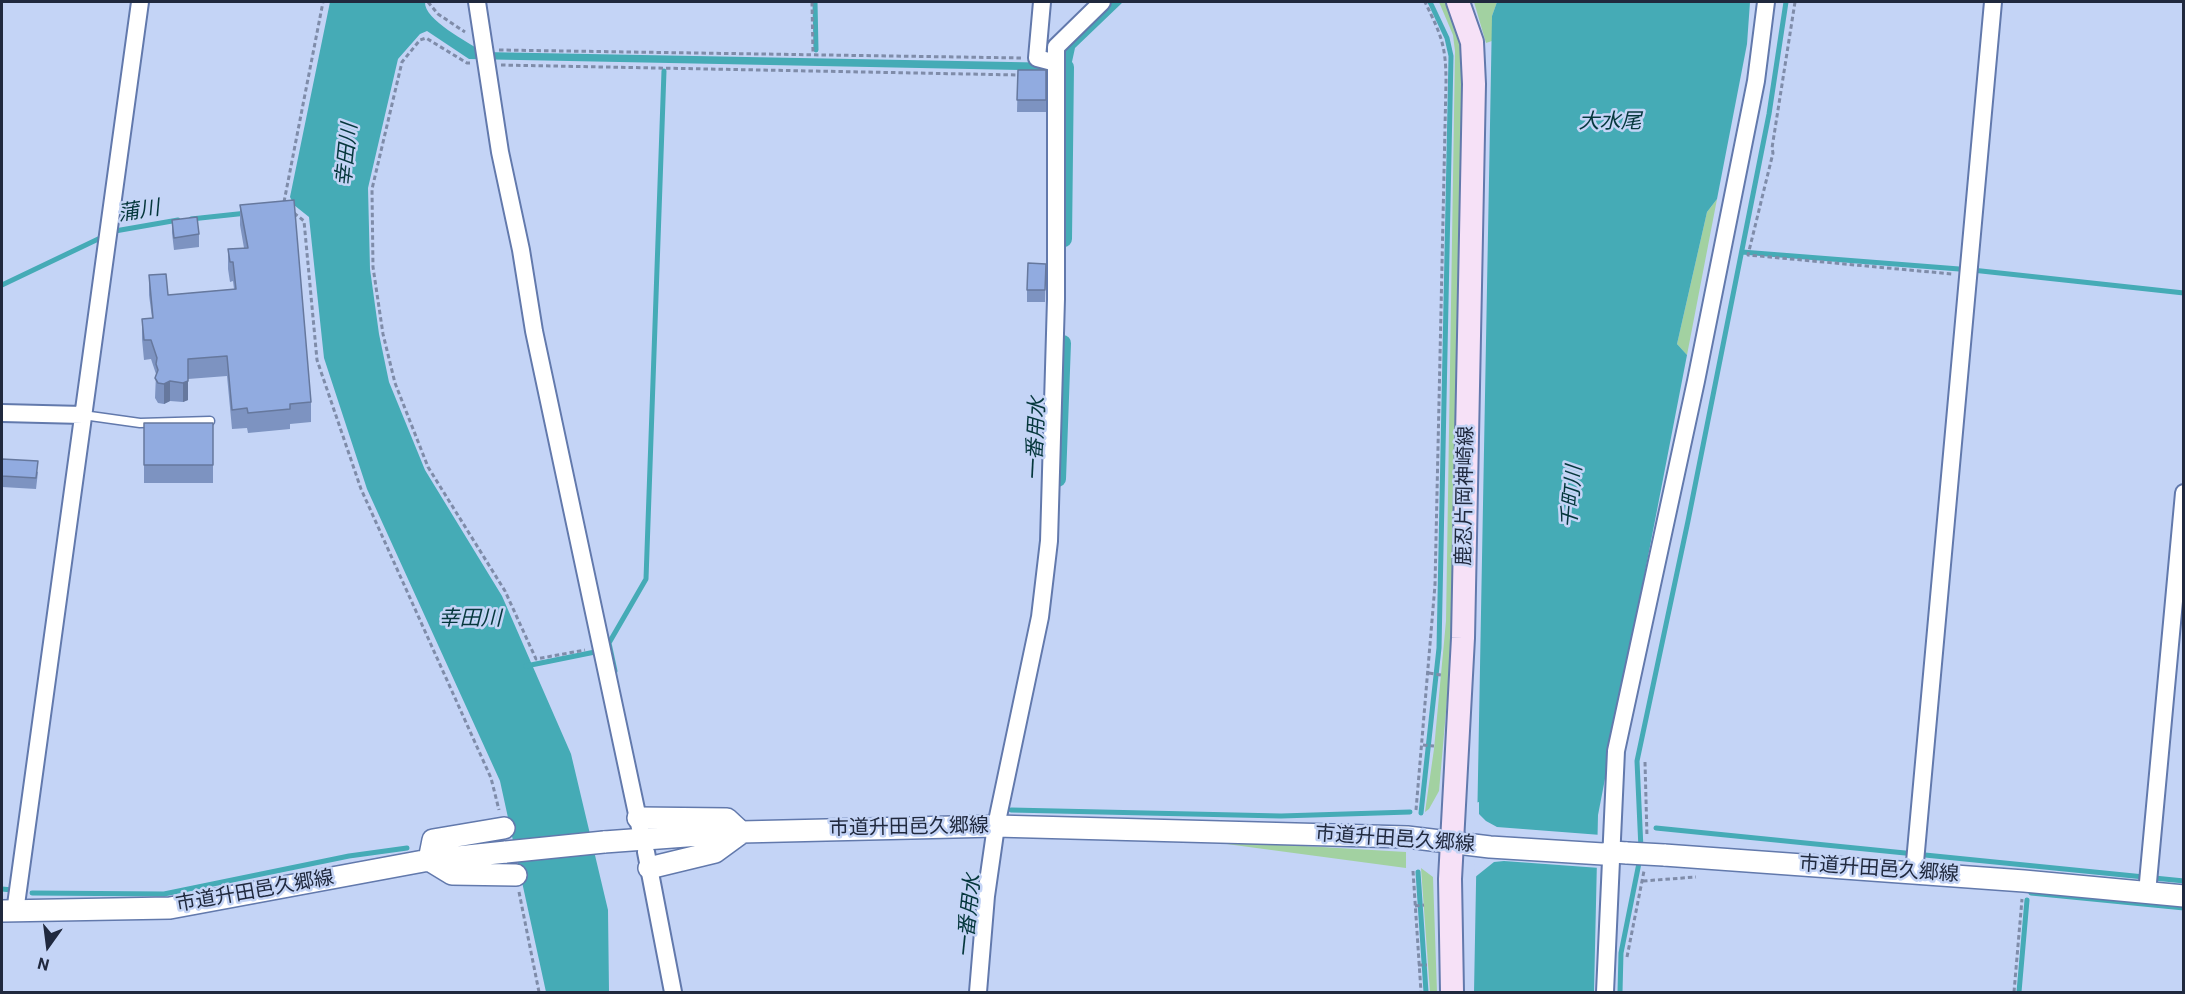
<!DOCTYPE html>
<html>
<head>
<meta charset="utf-8">
<style>
	body { margin:0 }
	#map { position:relative; width:2185px; height:994px; overflow:hidden; background:#c4d4f6; font-family:Roboto,sans-serif }
	canvas { display:block }
	.frame { position:absolute; inset:0; border:3px solid #20293e; pointer-events:none }
	.north { position:absolute; left:18px; top:916px; width:60px; height:60px; -webkit-text-stroke:4px #c4d4f6; paint-order:stroke; rotate:194deg; font-size:16px; font-weight:700; line-height:24px; text-align:center; color:#20293e }
	.north::after { content:''; display:block; margin:auto; width:21px; height:27px; background:#20293e; clip-path:polygon(50% 0,100% 100%,50% 72%,0 100%) }
</style>
</head>
<body>
<div id="map">
<canvas width="2185" height="994"></canvas>
<div class="frame"></div>
<div class="north">N</div>
</div>
<script>
const c = document.querySelector('canvas').getContext('2d');
c.lineJoin = 'round';
function fillPath(path, color) { c.fillStyle = color; c.fill(path, 'evenodd'); }
function strokePath(path, color, width, dash) { c.strokeStyle = color; c.lineWidth = width; c.lineCap = dash ? 'butt' : 'round'; c.setLineDash(dash || []); c.stroke(path); }
function label(font, color, halo, rows, align = 'center') {
  c.font = font + ' Roboto,"Noto Sans JP",sans-serif'; c.lineWidth = 5; c.setLineDash([]); c.textBaseline = 'middle'; c.strokeStyle = halo; c.fillStyle = color; for (const [text, x, y, turn = 0] of rows) {
    c.save(); c.translate(x, y); c.rotate((+turn || 0) * Math.PI / 180); c.textAlign = isNaN(turn) ? turn : align; if (halo) c.strokeText(text, 0, 0); c.fillText(text, 0, 0); c.restore();
  }
}
fillPath(new Path2D(`
	M 1439,2 L 1451,2 L 1464,42 L 1454,620 L 1439,791 L 1429,809 L 1425,812 L 1434,749 L 1446,621 L 1455,51 L 1453,35 Z
	M 1474,2 L 1497,2 L 1492,16 L 1492,41 L 1486,43 Z
	M 1717,199 L 1687,355 L 1677,344 L 1707,212 Z
	M 1219,841 L 1406,852 L 1406,868 L 1219,843 Z
	M 1421,868 L 1433,877 L 1437,992 L 1430,992 Z`), '#a2d1a1');
fillPath(new Path2D(`
	M 330,2 L 425,2 C 424,20 468,42 483,52 L 1063,63 L 1067,45 L 1111,2 L 1123,2 L 1075,48 L 1070,71 L 469,59 L 427,31 L 420,34 L 398,59 L 368,188 L 370,269 L 379,334 L 389,382 L 425,470 L 502,596 L 571,754 L 608,910 L 609,992 L 546,992 L 500,781 L 367,489 L 324,358 L 309,217 L 294,205 L 290,197 Z
	M 1497,2 L 1750,2 L 1747,44 L 1717,199 L 1707,212 L 1677,344 L 1687,355 L 1598,815 L 1594,992 L 1474,992 L 1492,16 Z`), '#45abb6');
fillPath(new Path2D(`
	M 1479,802 L 1479,814 L 1486,821 L 1497,827 L 1601,835 L 1600,868 L 1504,861 L 1494,862 L 1474,878 L 1475,803 Z`), '#c4d4f6');
strokePath(new Path2D(`
	M 815,2 L 816,50
	M 191,219 L 247,213
	M 1742,252 L 1972,270 L 2184,293
	M 2,285 L 115,231 L 178,220
	M 526,666 L 595,652
	M 615,671 L 609,643 L 646,579 L 664,71
	M 1011,810 L 1281,816 L 1410,812
	M 1421,813 L 1439,648 L 1451,56 L 1447,38 L 1430,2
	M 1656,828 L 2184,881
	M 1641,849 L 1637,761 L 1688,521 L 1769,114 L 1786,2
	M 1418,872 L 1426,992
	M 2,889 L 12,890 L 12,887
	M 32,893 L 164,894 L 349,856 L 407,848
	M 2031,893 L 2184,908
	M 1620,992 L 1621,953 L 1640,858
	M 2019,992 L 2027,900`), '#45abb6', 5);
strokePath(new Path2D(`
	M 1064,239 L 1066,67
	M 1058,479 L 1063,343`), '#45abb6', 16);
const service = new Path2D(`
	M 83,415 L 140,423 L 210,421`);
const minor = new Path2D(`
	M 477,2 L 500,152 L 521,250 L 534,331 L 640,828
	M 1042,2 L 1037,58 L 1056,63
	M 2,413 L 83,415
	M 646,852 L 673,992
	M 1914,873 L 1993,2
	M 2147,893 L 2184,493
	M 15,912 L 140,2
	M 978,992 L 986,896 L 996,826 L 1040,617 L 1049,541 L 1056,299 L 1056,47 L 1102,2
	M 1605,992 L 1616,751 L 1696,381 L 1756,81 L 1766,2`);
const tertiary = new Path2D(`
	M 638,818 L 727,819 L 741,832
	M 604,842 L 741,832 L 996,826 L 1407,837 L 1490,847 L 1603,854 L 1613,852 L 1627,853
	M 1664,855 L 2024,881 L 2184,896
	M 429,860 L 433,840 L 504,828
	M 429,860 L 452,874 L 516,875
	M 649,868 L 715,852 L 741,833
	M 2,911 L 170,908 L 429,860 L 506,852`);
const secondary = new Path2D(`
	M 1452,992 L 1450,879 L 1463,638 L 1474,84 L 1472,42 L 1458,2`);
strokePath(service, '#6279ac', 11);
strokePath(minor, '#6279ac', 20);
strokePath(tertiary, '#6279ac', 24);
strokePath(secondary, '#6279ac', 26);
strokePath(new Path2D(`
	M 428,2 L 438,14 L 465,32
	M 812,2 L 813,54
	M 1795,2 L 1772,148 L 1773,153 L 1748,255 L 1952,274
	M 499,50 L 1023,58
	M 470,63 L 467,63 L 426,38 L 420,40 L 402,62 L 372,189 L 373,267 L 383,334 L 395,383 L 428,467 L 505,591 L 536,659 L 585,650
	M 501,65 L 1019,75
	M 284,202 L 323,2
	M 294,213 L 304,221 L 317,360 L 361,489 L 491,778 L 499,810
	M 1429,673 L 1441,675
	M 1423,745 L 1434,746
	M 1645,762 L 1647,837
	M 1416,810 L 1435,585 L 1446,82 C 1446,45 1441,35 1425,2
	M 1413,871 L 1421,992
	M 1643,881 L 1696,877
	M 519,892 L 539,992
	M 1415,906 L 1424,905
	M 1627,957 L 1644,871
	M 1418,965 L 1427,965
	M 2014,992 L 2022,899`), '#7f8ca9', 3, [4.5, 3]);
strokePath(service, '#fff', 8);
strokePath(minor, '#fff', 16);
strokePath(tertiary, '#fff', 21);
strokePath(secondary, '#f6e1f7', 22);
const tertiaryBridge = new Path2D(`
	M 506,852 L 604,842
	M 1627,853 L 1664,855`);
strokePath(tertiaryBridge, '#6279ac', 24, []);
strokePath(tertiaryBridge, '#fff', 21);
fillPath(new Path2D(`
	M 1018,70 L 1046,70 L 1046,112 L 1017,112 Z
	M 240,205 L 311,402 L 311,422 L 290,424 L 290,429 L 248,433 L 247,428 L 232,429 L 227,376 L 188,379 L 188,400 L 183,402 L 170,401 L 164,404 L 158,403 L 155,398 L 156,374 L 151,359 L 144,360 L 142,339 L 142,319 L 152,318 L 149,295 L 149,275 L 168,295 L 234,289 L 233,281 L 230,282 L 228,269 L 228,249 L 244,248 L 240,225 Z
	M 172,220 L 199,234 L 199,247 L 174,250 L 172,233 Z
	M 1046,264 L 1045,302 L 1027,302 L 1027,290 Z
	M 144,423 L 213,423 L 213,483 L 144,483 Z
	M 2,459 L 38,472 L 36,489 L 2,487 Z`), '#7d93c1');
fillPath(new Path2D(`
	M 170,381 L 170,401 L 164,404 L 164,384 Z
	M 188,381 L 188,400 L 183,402 L 183,383 Z`), '#66789d');
const building = new Path2D(`
	M 1018,70 L 1046,70 L 1046,100 L 1017,100 Z
	M 294,200 L 311,402 L 290,404 L 290,409 L 248,413 L 247,408 L 232,410 L 227,356 L 188,359 L 188,381 L 183,383 L 170,381 L 164,384 L 158,383 L 155,378 L 158,370 L 156,364 L 157,358 L 151,340 L 144,340 L 142,319 L 153,318 L 149,275 L 166,274 L 168,295 L 236,289 L 233,262 L 230,262 L 228,249 L 248,248 L 240,205 Z
	M 197,217 L 199,234 L 174,238 L 172,220 Z
	M 1028,263 L 1046,264 L 1045,290 L 1027,290 Z
	M 144,423 L 213,423 L 213,465 L 144,465 Z
	M 2,459 L 38,461 L 36,478 L 2,476 Z`);
fillPath(building, '#91abe0');
strokePath(building, '#66789d', 1.5);
label('20px', '#20293e', '#c4d4f6', [
	["鹿忍片岡神崎線",1466,496,-89],
	["市道升田邑久郷線",909,828,-1],
	["市道升田邑久郷線",1395,840,4],
	["市道升田邑久郷線",1879,870,4],
	["市道升田邑久郷線",255,892,-10]
]);
label('italic 21px', '#05373c', '#c4d4f6', [
	["大水尾",1610,123],
	["幸田川",348,155,-84],
	["蒲川",139,212,-9],
	["一番用水",1037,439,-87],
	["千町川",1573,497,-85],
	["幸田川",470,620],
	["一番用水",970,916,-84]
]);
</script>
</body>
</html>
